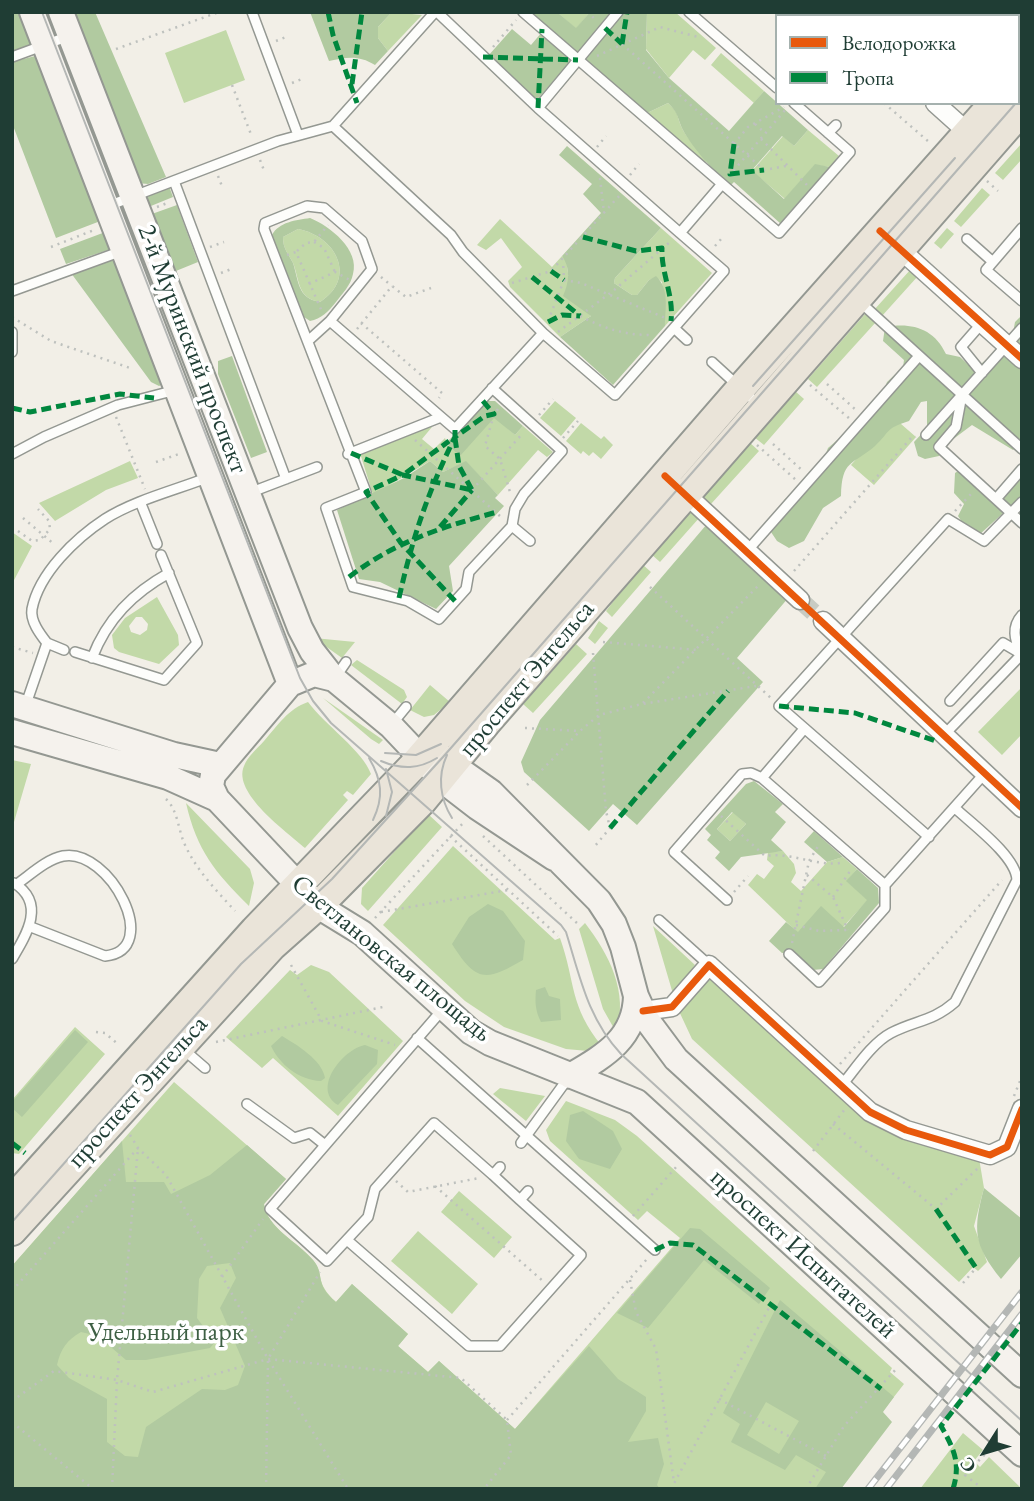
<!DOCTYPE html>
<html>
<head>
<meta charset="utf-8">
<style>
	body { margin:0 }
	#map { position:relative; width:1034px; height:1501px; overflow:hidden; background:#f2efe7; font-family:"EB Garamond",serif }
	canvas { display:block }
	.frame { position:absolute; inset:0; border:14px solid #1f3d34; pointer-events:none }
	.legend { position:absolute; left:775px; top:14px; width:245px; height:91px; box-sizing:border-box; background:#fff; border:2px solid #a5b1ae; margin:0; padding:9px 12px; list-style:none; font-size:21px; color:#1f3d34 }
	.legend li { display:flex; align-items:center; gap:14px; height:35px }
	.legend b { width:35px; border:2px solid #a5b1ae }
	.north { position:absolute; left:950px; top:1417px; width:70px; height:70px; -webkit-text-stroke:5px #fff; paint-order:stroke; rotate:233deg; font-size:19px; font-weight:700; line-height:28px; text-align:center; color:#1f3d34 }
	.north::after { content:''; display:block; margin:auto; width:24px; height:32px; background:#1f3d34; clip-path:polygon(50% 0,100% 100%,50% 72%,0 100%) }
</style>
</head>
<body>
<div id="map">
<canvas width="1034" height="1501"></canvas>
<div class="frame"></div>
<ul class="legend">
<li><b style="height:9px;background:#e8590c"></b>Велодорожка</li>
<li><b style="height:9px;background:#00873e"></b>Тропа</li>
</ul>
<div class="north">С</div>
</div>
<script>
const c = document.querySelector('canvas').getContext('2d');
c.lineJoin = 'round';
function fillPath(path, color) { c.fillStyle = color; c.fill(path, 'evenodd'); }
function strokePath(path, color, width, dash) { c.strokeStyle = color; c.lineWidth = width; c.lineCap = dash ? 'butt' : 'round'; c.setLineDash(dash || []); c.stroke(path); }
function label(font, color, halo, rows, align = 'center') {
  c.font = font + ' "EB Garamond",serif'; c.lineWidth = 7; c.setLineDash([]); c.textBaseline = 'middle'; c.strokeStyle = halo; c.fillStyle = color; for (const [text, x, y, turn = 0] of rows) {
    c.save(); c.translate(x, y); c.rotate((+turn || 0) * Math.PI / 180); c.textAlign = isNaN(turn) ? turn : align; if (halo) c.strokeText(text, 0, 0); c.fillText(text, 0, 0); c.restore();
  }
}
fillPath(new Path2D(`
	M 392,12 L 422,15 L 388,51 L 378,38 L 378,27 Z
	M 557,12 L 590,12 L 576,29 Z
	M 647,12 L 675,12 L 716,48 L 705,60 L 693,50 L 669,78 L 646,49 Z
	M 226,30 L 245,80 L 184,103 L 165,53 Z
	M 721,53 L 764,91 L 754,103 L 711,65 Z
	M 668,103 C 680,114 676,115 682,128 C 688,142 704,151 708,167 L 645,114 Z
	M 808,130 L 839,156 L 830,167 L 815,165 L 785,199 L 752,171 L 783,136 L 794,146 Z
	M 1022,143 L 1022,159 L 1003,180 L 995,173 Z
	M 982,188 L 990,195 L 961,227 L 954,221 Z
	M 500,219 L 552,267 L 562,256 L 567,262 L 569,284 L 591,316 L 560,337 L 510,287 L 508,281 L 522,267 L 501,238 L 486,250 L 477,245 Z
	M 661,228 L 712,273 L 665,326 L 662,282 L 656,277 L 649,280 L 637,295 L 632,295 L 614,283 L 615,278 Z
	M 947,228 L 954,234 L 941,249 L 934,243 Z
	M 298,229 C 336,236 358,278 320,302 C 297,298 300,281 293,263 C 288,253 283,249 283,237 Z
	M 911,269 L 918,276 L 882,316 L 874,310 Z
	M 866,313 L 876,322 L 817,387 L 808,379 Z
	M 795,391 L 804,399 L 764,445 L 754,437 Z
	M 555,401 L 576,418 L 561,436 L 540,418 Z
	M 495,417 L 515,435 L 523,426 L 553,452 L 547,457 L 538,450 L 498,495 L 466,462 L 443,472 L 430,461 L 373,495 L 360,453 L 429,424 L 432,427 L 422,439 L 434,449 L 445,438 L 448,446 Z
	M 893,417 L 916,437 L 874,485 L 851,465 Z
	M 581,423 L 601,439 L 604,436 L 613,445 L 601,459 L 593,452 L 589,456 L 583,451 L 581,454 L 566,441 Z
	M 749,442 L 759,451 L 711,504 L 702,496 Z
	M 130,461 L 138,478 L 106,490 L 55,521 L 39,503 Z
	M 690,509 L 700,517 L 660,562 L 651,554 Z
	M 12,532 L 32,546 L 12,584 Z
	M 642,564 L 651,572 L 612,617 L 606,611 Z
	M 157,597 L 178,635 L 179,645 L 159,664 L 119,652 L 114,648 L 112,635 L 125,618 ZM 136,617 L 142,617 L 148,624 L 147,630 L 140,635 L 131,632 L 129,626 Z
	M 599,621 L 608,628 L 595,644 L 588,638 Z
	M 314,638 L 355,642 L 342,658 Z
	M 576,644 L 587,654 L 533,713 L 523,704 Z
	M 357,660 L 404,690 L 407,697 L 402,704 L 351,665 Z
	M 430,685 L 450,702 L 434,715 L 424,717 L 410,710 Z
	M 1022,687 L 1022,734 L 1002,755 L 978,732 Z
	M 323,698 L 383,740 L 379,744 L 371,739 Z
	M 308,702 C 325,725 363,751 371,774 L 353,795 L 347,791 L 343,795 L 348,800 L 305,848 C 287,832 232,793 244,766 C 247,757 258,748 264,741 C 278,725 288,709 308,702 Z
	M 12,760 L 31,764 L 14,822 L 12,822 Z
	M 186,803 L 250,869 L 254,883 L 249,906 C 215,872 197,851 186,803 Z
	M 733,812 L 746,824 L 730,841 L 717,829 Z
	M 428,814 L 442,827 L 368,911 L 361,904 L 362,888 Z
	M 453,846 L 555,940 L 560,938 C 576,983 569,1006 602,1046 L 588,1051 L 566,1049 L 504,1027 L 465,1001 L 383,925 Z
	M 783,851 L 794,864 L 796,873 L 791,882 L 801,891 L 827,862 L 843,857 L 857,869 L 847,881 L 868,900 L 843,927 L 798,933 L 748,885 L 757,874 L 764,879 L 774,866 L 767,860 L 768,852 Z
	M 585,923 C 609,954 629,993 616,1032 L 603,1009 L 579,929 Z
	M 653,926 L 695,965 L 673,994 Z
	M 311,965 L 329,972 L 403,1041 L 338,1116 L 273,1058 L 262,1068 L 226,1037 L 290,970 L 297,975 Z
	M 708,975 L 865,1117 L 905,1139 L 979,1158 L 984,1188 L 974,1226 L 987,1262 L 978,1271 L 973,1267 L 959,1282 L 692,1039 L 678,1009 Z
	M 75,1027 L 105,1054 L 19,1154 L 12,1153 L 12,1100 Z
	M 174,1082 L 286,1179 L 264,1204 C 267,1228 298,1242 313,1260 C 325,1275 314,1282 336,1302 L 352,1284 L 408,1334 L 398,1346 L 428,1372 L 439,1361 L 515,1429 L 680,1238 L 647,1211 L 638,1220 L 550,1141 L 546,1130 L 566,1101 L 615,1120 L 637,1136 L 892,1368 L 890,1372 L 904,1384 L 822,1489 L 12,1489 L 12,1266 Z
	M 500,1088 L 545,1096 L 526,1121 L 493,1094 Z
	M 459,1191 L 512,1237 L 494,1258 L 441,1212 Z
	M 418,1231 L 478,1284 L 452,1314 L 391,1261 Z
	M 963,1433 L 983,1450 L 974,1461 L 980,1467 L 989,1457 L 1022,1489 L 920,1489 Z`), '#c2d9a8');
fillPath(new Path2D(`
	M 12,12 L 23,12 L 35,42 L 12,53 Z
	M 70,12 L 95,12 L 166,177 L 148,184 L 137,183 Z
	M 310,12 L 392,12 L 378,27 L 378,38 L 388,51 L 375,65 C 359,55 347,57 329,61 Z
	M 528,12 L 557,12 L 576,28 L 590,12 L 613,12 L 578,55 Z
	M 621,12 L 647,12 L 646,50 L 669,78 L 729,131 L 764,91 L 808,130 L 794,146 L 782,136 L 752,170 L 784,199 L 815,164 L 830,167 L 781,224 L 734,182 L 730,186 C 716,174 688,143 681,126 C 677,115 677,112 668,103 L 645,114 L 583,61 Z
	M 512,29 L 531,45 L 542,32 L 573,59 L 535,102 L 488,56 Z
	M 39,55 L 103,220 L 56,238 L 12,123 L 12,62 Z
	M 567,146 L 661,228 L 615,278 L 614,283 L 632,295 L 637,295 L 649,280 L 656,276 C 670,289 665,309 665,326 L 613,385 L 560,337 L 591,316 L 563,296 C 569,283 571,268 562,256 L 601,213 L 583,194 L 592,184 L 559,155 Z
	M 169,186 L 173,197 L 146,208 L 144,202 L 151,193 Z
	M 177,205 L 198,262 L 171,273 L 149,215 Z
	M 310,218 C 330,226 360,250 353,274 C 351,285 342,294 336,302 C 329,311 321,319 310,321 L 304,317 L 272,235 C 279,222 296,220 310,218 ZM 298,229 C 336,236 358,278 320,302 C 297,298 299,281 293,263 C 288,253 283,249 283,237 Z
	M 108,231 L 114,248 L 66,264 L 60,249 Z
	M 118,258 L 166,383 L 159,386 L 151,382 L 71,273 Z
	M 1022,315 L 1022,441 L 1013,450 L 972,425 L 948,443 L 939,456 L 925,459 L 918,456 L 914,442 L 927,428 L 927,401 L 921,402 L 909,421 C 884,429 891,431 875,446 C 852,466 842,459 841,496 L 823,508 L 804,541 L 789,548 L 777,541 L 767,526 L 785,499 L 815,482 L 828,448 L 879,404 L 887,382 L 903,367 L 904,360 L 883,341 L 885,327 C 911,322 934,328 946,354 L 960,357 L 974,370 L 996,351 L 1010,349 L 1015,322 Z
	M 232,356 L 267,452 L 251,458 L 218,374 L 218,361 Z
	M 487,401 L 495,401 L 523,426 L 515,435 L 494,418 L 460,456 L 448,445 L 448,441 Z
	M 430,461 L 443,472 L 466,461 L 498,495 L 495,498 L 504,506 L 449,566 L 453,591 L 436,609 L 380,582 L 359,579 L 337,510 L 404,478 Z
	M 961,469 L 984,488 L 998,493 L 1022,471 L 1022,496 L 979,535 L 966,528 L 958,516 L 964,504 L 954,493 L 955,473 Z
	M 707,524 L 789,597 L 737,658 L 763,682 L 637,825 L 613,804 L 589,831 L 524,772 L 521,762 L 540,720 Z
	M 754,781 L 783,804 L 775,812 L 786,822 L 771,840 L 783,851 L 741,857 L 729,871 L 715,858 L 720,852 L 707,840 L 711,835 L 705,829 L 746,784 ZM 732,812 L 746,824 L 730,841 L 717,829 Z
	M 814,831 L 843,857 L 827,862 L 804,842 Z
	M 857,869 L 878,888 L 879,903 L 823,969 L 813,970 L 792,952 L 782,953 L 769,941 L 786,922 L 798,932 L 821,906 L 844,927 L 867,900 L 846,881 Z
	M 488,904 L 503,911 L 525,941 L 523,960 C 485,982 476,982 452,944 L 469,917 Z
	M 545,987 L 549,996 L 560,999 L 561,1020 L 541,1022 C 535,1010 535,1002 536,990 Z
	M 75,1030 L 88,1042 L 22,1117 L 12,1108 L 12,1102 Z
	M 282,1036 C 297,1045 322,1060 325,1078 L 321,1081 C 299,1080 280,1065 271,1046 Z
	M 365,1045 L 378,1050 L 377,1064 L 338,1105 C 311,1089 343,1049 365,1045 Z
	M 583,1111 L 613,1131 L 622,1149 L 610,1169 L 579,1159 L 566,1141 L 570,1115 Z
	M 122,1141 L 126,1182 L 164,1182 L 171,1194 L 210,1175 L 247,1145 L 286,1179 L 264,1204 C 267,1228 298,1242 313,1260 C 326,1275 313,1283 336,1302 L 352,1284 L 408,1334 L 398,1346 L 428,1372 L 439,1361 L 515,1429 L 589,1346 L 618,1379 L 646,1397 L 646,1411 L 628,1442 L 658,1438 L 664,1464 L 657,1485 L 660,1489 L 12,1489 L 12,1266 ZM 230,1263 L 236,1278 L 220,1308 L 245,1366 L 238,1385 L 225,1390 L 202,1389 L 146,1427 L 138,1457 L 125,1456 L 107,1442 L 107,1399 L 69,1378 L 57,1365 C 61,1348 67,1340 81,1332 L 98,1336 L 126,1360 L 146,1360 L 210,1348 L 215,1342 L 197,1318 L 199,1279 L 207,1266 Z
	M 984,1188 L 1022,1219 L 1022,1254 L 1001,1279 C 973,1244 973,1230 984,1188 Z
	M 690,1228 L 700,1229 L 770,1288 L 759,1304 L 704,1260 L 648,1328 L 617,1313 Z
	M 780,1300 L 894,1397 L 883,1412 L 892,1422 L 841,1489 L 815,1489 L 826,1472 L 796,1455 L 785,1470 L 731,1442 L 740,1424 L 723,1413 ZM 766,1402 L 799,1421 L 779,1454 L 747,1435 Z`), '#b1caa0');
strokePath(new Path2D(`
	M 800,600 L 823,621`), '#c8cbc3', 18, [18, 9]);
const lane = new Path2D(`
	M 252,12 L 298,135
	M 437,12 L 538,108 L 680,233
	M 523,12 L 779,233 L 850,152 L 794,103
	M 689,12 L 777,88
	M 907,16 L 910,12
	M 12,57 L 69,36
	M 538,108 L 618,12
	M 333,126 L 435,12
	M 828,133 L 836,125
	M 174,181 L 286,479
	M 108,206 L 278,141 L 333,126 L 451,235 L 463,252 L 543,333 L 615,395 L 724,271 L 680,233 L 722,184
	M 1022,228 L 986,270 L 1022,301
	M 967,239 L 993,262
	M 12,291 L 122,251
	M 860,302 L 1022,449
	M 330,321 L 455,429 L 543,333
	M 674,328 L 687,340
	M 12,332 L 12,352
	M 308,341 L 330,321 L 372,269 L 362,241 L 324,208 L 307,206 L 265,223 L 264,229 L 366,492 L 326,508 L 353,587 L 408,601 L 439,619 L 466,589 L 469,572 L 512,526 L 515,509 L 524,494 L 562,451 L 492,388
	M 712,362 L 760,406
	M 982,373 L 961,347 L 982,323
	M 962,395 L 956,427 L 939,447 L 1022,523
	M 926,435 L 1022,328
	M 12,454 L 44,437 L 118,405 L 176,390
	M 348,454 L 441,417
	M 249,493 L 317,467
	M 996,499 L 1022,469
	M 141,504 L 157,544
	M 512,526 L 530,541
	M 747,551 L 919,356
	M 47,643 L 64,650
	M 75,652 L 164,680 L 197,643 L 161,555
	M 1020,653 C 1015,639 1011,627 1022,615
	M 92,658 C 107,619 133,593 169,573
	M 335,678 L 346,662
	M 950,701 L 1003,643 L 1020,653
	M 25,707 L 47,643 C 40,634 30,621 32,609 C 39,573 76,538 105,519 C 135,500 176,490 209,477
	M 392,724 L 406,707
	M 804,729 L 762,778 L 885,885 L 985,773
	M 944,735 L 1022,654
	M 929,837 L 779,706 L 948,519 L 984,541 L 1022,502
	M 17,884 C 30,875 47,859 63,856 C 109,847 164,950 105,956 L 31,927
	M 727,900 L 674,852 L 742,774 L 751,773 L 762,778
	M 659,920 L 709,965
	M 789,954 L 819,982 L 885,908 L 885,885
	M 12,959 C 27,934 46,903 14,883
	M 443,1009 L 270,1209 L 327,1261 L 368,1217 L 375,1189 L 434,1123 L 493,1175 L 500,1167
	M 417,1038 L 655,1250
	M 183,1049 L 205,1068
	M 842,1085 C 856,1068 872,1043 891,1033 C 916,1020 932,1022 955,1002 L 1017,880 C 1016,856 972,824 955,808
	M 247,1104 L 294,1138 L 310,1133 L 325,1145
	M 521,1143 L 569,1077
	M 493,1175 L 520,1200
	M 347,1240 L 469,1346 L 500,1346 L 581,1255 L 520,1200 L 528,1191`);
const street = new Path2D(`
	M 830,12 L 834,16
	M 935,103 L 974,138
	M 894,244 L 1022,359
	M 679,488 L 800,600
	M 823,621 L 1022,808
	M 643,1011 L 672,1007 L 709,965 L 870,1112 L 906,1130 L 990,1155 L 1007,1147 L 1022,1109`);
const secondary = new Path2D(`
	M 32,12 L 290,684
	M 61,12 L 300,628 L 312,651 L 334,679
	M 12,704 L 174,755 L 220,765
	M 12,732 L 168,777 L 217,799
	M 437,754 L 491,792 L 599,901 L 614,924 L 623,947 L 636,996 L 647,1020 L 676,1059 L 1022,1375
	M 554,858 L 477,807 L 442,780 L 391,726 L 334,679 L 314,674 L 290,684 L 213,775 L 211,786 L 217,799 L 318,906 L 362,933 L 471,1032 L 490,1043 L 637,1102 L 1022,1454
	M 570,1076 C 604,1056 635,1039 636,996`);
const primary = new Path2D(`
	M 1018,76 L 1022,72
	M 12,1200 L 255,930 L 412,767 L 741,388 L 994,103
	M 12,1231 L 272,946 L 326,898 L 422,801 L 486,723 L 1022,110`);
strokePath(lane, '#949892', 12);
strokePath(street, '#949892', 21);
strokePath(secondary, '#949892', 28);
strokePath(primary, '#949892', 32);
strokePath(new Path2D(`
	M 587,12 L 595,19
	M 779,12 L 783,16
	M 879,12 L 883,16
	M 886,16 L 886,12
	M 1018,27 L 1022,23
	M 276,41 L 286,37
	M 622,44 L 764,170 L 786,166
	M 493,47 L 516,20
	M 116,49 L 219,12
	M 597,56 L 660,27 L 698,37
	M 292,83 L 302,79
	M 232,85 L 252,137
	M 884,103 L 929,142
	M 755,124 L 765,133
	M 761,139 L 807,185
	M 734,144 L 748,127 L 784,107
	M 597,147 L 606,136
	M 260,160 L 265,173
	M 630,175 L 639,164
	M 218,176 L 223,189
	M 729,176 L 786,109
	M 600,178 L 604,213
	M 987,181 L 998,191
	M 157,207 L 170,202
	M 314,242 L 324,248 L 335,272
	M 715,246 L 722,238
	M 51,247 L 94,230
	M 210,247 L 224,242
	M 297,251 L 306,243 L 314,242 L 328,225
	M 287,255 L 296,252 L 323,314
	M 221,273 L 234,268
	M 381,277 L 392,286
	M 564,280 L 581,283 L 668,319
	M 512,283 L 551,271 L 620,195
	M 309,284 L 335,272 L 350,280
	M 580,316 C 603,328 624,335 650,335
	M 12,317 L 51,341 L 133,369
	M 548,321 L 564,280 L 563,261
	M 361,323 L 442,393 L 439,398
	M 357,329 L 392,286 L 406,297 L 431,288
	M 558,332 L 613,291 L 670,242
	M 827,384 L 856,410
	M 810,385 L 850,419
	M 498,409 L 494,414 L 485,446 L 500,459 L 510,492
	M 539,415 L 553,399
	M 116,417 L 145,489
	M 563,438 L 578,421
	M 415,440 L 501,517
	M 773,444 L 804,472
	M 757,445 L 796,480
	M 156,462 L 179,454
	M 472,490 L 523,433
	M 955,511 L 972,493
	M 23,518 L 55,545
	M 18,531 L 32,541 L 40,540 L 50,529 L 49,521 L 38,509
	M 794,571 L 911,438 L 916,437
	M 650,587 L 772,699
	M 603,642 L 698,650
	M 12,647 L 33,653
	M 593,653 L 606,811 L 610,828 L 595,846
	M 643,703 L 759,585
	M 525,728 L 580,731 L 599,715 L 642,704 L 756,686
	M 527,785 L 580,731
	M 166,799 C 178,810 178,830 185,845 C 197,871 216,890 235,911
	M 721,816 L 765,856 C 792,852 814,866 840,863
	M 450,836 L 558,936
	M 483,836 L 578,924
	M 807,875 L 833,897 L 848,930
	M 734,892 L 748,876
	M 833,897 L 850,871
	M 381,912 L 508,890
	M 375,918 L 465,821
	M 796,925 L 819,931 L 847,930
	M 792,943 L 809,861 L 820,843
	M 291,965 L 322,1021 L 395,1045
	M 96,1032 L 105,1033 L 119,1045
	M 216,1042 L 383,1007
	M 840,1064 L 1002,880
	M 1014,1096 L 1022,1076
	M 833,1124 L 936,1209 L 978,1168
	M 130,1135 L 138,1148 L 166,1175 L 268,1359 L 348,1489
	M 813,1151 L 845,1109
	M 396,1181 L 408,1192 L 479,1178
	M 435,1186 L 544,1282
	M 633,1216 L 677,1166
	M 222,1277 L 263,1219
	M 630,1280 L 636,1312 L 656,1349 L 674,1483
	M 963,1283 L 976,1268
	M 12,1291 L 138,1148
	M 719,1399 L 826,1456
	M 12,1401 L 54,1371 L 117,1380 L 153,1392 L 268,1359 L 461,1378 L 507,1420 L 511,1455 L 484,1489
	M 507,1420 L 647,1259
	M 12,1422 L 93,1489
	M 112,1489 L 117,1380 L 138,1148
	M 266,1489 L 268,1359 L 320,1272
	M 671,1489 L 771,1304
	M 806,1489 L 844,1426 L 898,1367
	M 958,1489 L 970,1489
	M 983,1489 L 965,1475 L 990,1449`), '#bec1be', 2.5, [2, 5]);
strokePath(lane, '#fdfdfb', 9);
strokePath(street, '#fdfdfb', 18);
strokePath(secondary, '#f5f2ed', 24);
strokePath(primary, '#eae4d9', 28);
strokePath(new Path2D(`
	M 42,12 L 300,678 L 313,701 L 331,723 L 561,925 L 566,932 C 580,977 588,1019 621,1054 L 1022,1421
	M 1018,87 L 1022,83
	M 753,386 L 955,158
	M 385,753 L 416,755 L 441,744
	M 447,755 C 437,776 440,799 452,818
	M 369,758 C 382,780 384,797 373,820
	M 381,761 C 402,770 419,769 437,758
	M 386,816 L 392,792 L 386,769
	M 12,1222 L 241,964 L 332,879 L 443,757 L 1016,103`), '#b4b7b5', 2);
const rail = new Path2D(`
	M 868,1489 L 1022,1292
	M 886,1489 L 1022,1314`);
strokePath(rail, '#b4b7b5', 7);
strokePath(rail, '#fff', 4.5, [13]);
strokePath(new Path2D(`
	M 328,12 L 333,35 L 357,103
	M 605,28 L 622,44
	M 622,44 L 627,12
	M 483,57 L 578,60
	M 352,84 L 362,12
	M 538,108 L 542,29
	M 734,144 L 730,174 L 764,170
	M 583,237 L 636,251 L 662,248 C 661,274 674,295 671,321
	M 551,271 L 564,280
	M 532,277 L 580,316
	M 548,322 L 562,315 L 580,316
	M 12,408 L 30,412 L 120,394 L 154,398
	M 455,430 L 455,437 L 485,416 L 494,414 L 482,400
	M 455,438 L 459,466 L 472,490
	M 351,453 L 403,475 L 449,441
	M 440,527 L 472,490
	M 349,577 C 394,542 442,527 497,512
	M 399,598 C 413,536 427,494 455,437
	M 455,601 L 401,543 L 366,492 L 403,475 L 472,490
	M 779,706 L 855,713 L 936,741
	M 610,828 L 728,691
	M 12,1143 L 25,1153
	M 936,1209 L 976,1268
	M 655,1250 L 670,1243 L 693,1245 L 881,1389
	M 953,1489 C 961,1463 954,1449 941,1426 L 1022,1323`), '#00873e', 5, [10, 5]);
strokePath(new Path2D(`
	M 880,231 L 1022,359
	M 665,476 L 1022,808
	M 643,1011 L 672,1007 L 709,965 L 870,1112 L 906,1130 L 990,1155 L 1007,1147 L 1022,1109`), '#e8590c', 7);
label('26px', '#1f3d34', '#fff', [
	["2-й Муринский проспект",192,349,69],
	["проспект Энгельса",527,679,-50],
	["Светлановская площадь",391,959,39],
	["проспект Энгельса",138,1092,-48],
	["проспект Испытателей",803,1254,42]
]);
label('26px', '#3e6044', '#fff', [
	["Удельный парк",166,1333]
]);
</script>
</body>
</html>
